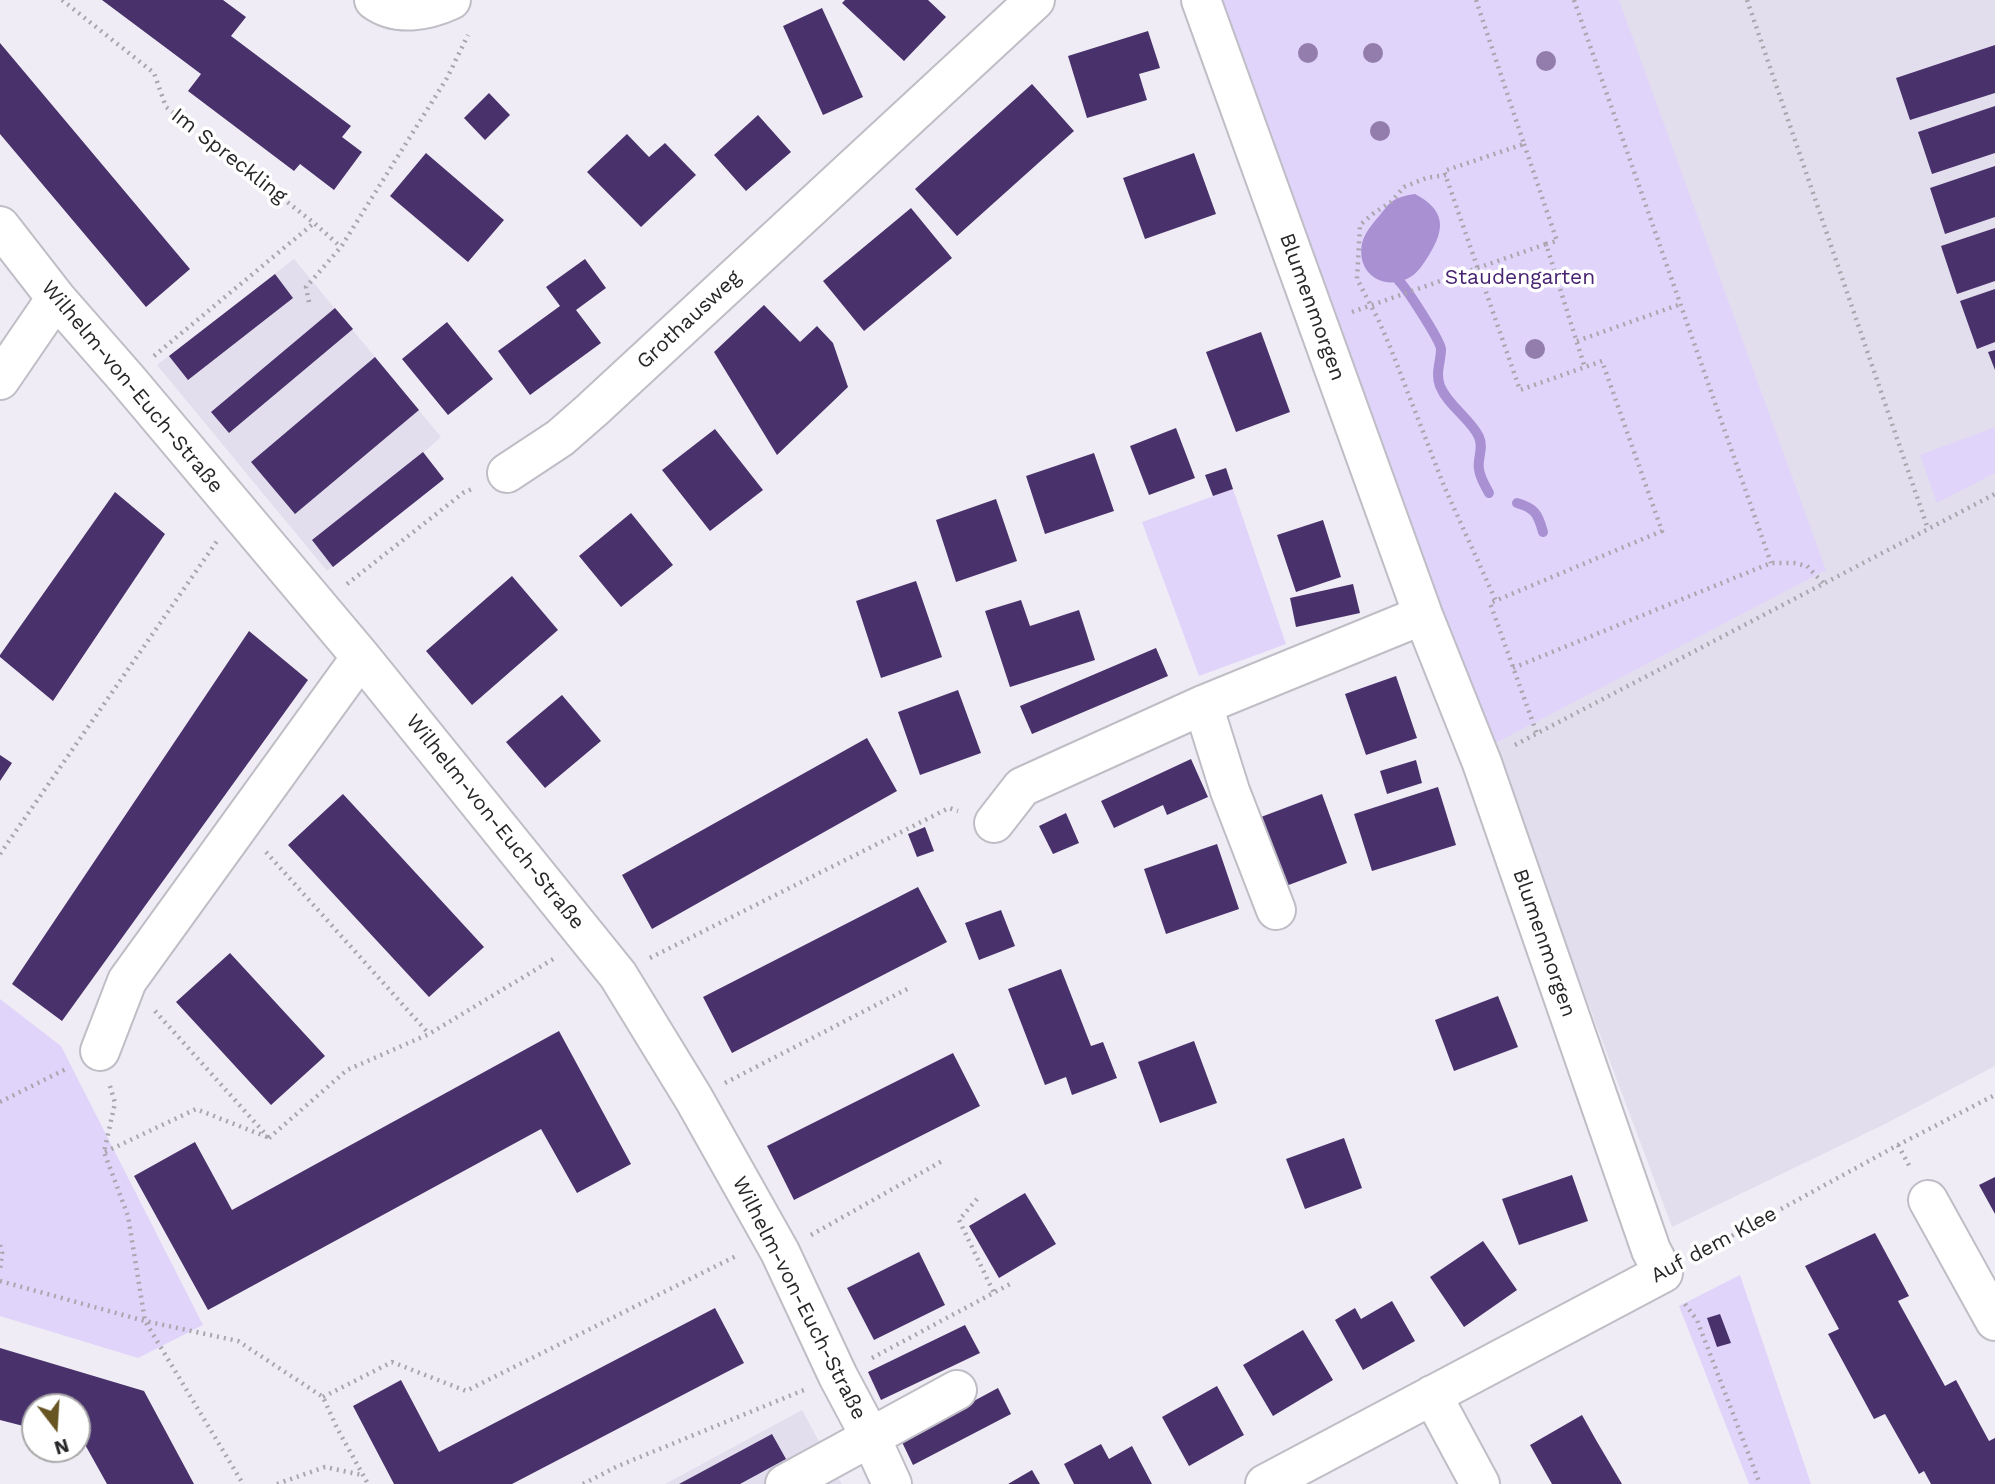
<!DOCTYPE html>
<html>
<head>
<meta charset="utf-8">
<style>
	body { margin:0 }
	#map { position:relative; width:1995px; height:1484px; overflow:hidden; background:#efecf5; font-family:"Work Sans",sans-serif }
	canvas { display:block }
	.north { position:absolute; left:21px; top:1393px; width:70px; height:70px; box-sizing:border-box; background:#fff; border:2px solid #a9a8a9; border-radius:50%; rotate:163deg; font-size:19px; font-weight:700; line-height:28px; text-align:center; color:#272629 }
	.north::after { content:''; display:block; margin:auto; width:24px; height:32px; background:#675623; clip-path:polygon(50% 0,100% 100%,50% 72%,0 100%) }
</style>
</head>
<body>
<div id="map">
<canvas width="1995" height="1484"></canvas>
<div class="north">N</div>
</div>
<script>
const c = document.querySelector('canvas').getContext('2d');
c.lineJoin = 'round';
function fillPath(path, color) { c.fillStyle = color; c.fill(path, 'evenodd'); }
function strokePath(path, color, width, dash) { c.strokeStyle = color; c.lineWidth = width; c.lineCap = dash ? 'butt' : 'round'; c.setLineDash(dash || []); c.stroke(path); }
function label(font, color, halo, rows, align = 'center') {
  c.font = font + ' "Work Sans",sans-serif'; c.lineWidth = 7; c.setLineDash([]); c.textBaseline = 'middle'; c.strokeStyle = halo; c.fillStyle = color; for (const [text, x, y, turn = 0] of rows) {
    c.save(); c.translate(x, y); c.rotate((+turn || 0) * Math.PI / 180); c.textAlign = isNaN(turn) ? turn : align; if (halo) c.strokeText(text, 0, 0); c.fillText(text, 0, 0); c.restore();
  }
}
fillPath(new Path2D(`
	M 1219,0 L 1995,0 L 1995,1066 L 1883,1125 L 1672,1227 L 1506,784 Z
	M 294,259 L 441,437 L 423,453 L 444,479 L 327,571 L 157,365 Z
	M 802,1410 L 842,1484 L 665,1484 Z`), '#e3deee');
fillPath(new Path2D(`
	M 1219,0 L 1619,0 L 1826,570 L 1492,745 Z
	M 1995,427 L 1995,473 L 1937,503 L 1920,455 Z
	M 1233,489 L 1286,644 L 1199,676 L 1142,522 Z
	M 0,999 L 61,1046 L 203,1325 L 138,1358 L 0,1316 Z
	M 1740,1275 L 1811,1484 L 1749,1484 L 1679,1306 Z`), '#e1d4fa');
fillPath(new Path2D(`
	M 1415,194 C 1445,210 1446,228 1429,255 C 1424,263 1419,271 1412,276 C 1395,288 1370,283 1363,263 C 1357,242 1367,230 1380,215 C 1383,211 1387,206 1390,203 C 1397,197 1407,195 1415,194 Z`), '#a890d3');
strokePath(new Path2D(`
	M 1399,281 C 1407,289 1440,340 1441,349 C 1441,362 1435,373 1440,386 C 1448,406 1471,419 1479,437 C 1484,449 1477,458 1479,469 C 1480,478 1485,485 1489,493
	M 1517,503 C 1535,508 1538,514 1543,532`), '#a890d3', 10);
fillPath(new Path2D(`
	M 102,0 L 223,0 L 246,17 L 231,36 L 351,126 L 342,137 L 362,152 L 334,190 L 300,164 L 294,171 L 188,91 L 201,74 Z
	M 845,0 L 928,0 L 946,17 L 904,61 L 842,3 Z
	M 822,8 L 863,97 L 823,115 L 783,26 Z
	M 1148,31 L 1160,68 L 1139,74 L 1147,100 L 1087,118 L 1068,56 Z
	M 0,43 L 190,269 L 146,307 L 0,134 Z
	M 1995,45 L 1995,93 L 1910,120 L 1896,78 Z
	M 1032,84 L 1074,131 L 957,236 L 915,189 Z
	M 489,93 L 510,115 L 485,140 L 464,118 Z
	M 1995,106 L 1995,153 L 1932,174 L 1918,132 Z
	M 758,115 L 791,152 L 746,191 L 714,155 Z
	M 627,134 L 649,157 L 665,143 L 696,175 L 641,227 L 587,172 Z
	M 426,153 L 504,220 L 468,262 L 390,196 Z
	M 1194,153 L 1216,214 L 1145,239 L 1123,178 Z
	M 1995,166 L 1995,217 L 1945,234 L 1930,188 Z
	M 911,208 L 952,258 L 864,331 L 823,281 Z
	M 1995,228 L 1995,281 L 1957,294 L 1941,246 Z
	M 585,259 L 606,288 L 576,310 L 601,343 L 530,395 L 498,351 L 560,306 L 546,287 Z
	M 275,274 L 293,298 L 188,380 L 169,356 Z
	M 1995,289 L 1995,342 L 1977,349 L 1960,301 Z
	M 764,305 L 800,342 L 817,326 L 833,343 L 848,387 L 777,455 L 714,352 Z
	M 335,308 L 353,329 L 229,433 L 211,412 Z
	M 447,322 L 493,379 L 448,415 L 402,359 Z
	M 1261,332 L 1290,412 L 1236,432 L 1206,352 Z
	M 1995,350 L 1995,370 L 1988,352 Z
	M 375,357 L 419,410 L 295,514 L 251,462 Z
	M 1176,428 L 1195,478 L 1149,495 L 1130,446 Z
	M 715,429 L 763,490 L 710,531 L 662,470 Z
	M 423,452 L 444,479 L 333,567 L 312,540 Z
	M 1094,453 L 1114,511 L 1045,534 L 1026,476 Z
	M 1226,468 L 1233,489 L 1213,496 L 1205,475 Z
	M 115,492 L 165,534 L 53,701 L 0,657 L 0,655 Z
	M 996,499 L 1017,561 L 956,582 L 936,520 Z
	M 631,513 L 673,565 L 621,607 L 579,556 Z
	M 1323,520 L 1341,577 L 1296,592 L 1277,535 Z
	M 512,576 L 558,630 L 472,705 L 426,651 Z
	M 916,581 L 942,657 L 881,678 L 856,601 Z
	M 1353,584 L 1360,613 L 1296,627 L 1290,598 Z
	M 1021,600 L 1030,626 L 1079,610 L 1095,660 L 1010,687 L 985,611 Z
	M 249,631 L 308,680 L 62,1021 L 12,984 Z
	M 1156,648 L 1168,676 L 1032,734 L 1020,706 Z
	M 1396,676 L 1417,738 L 1366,755 L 1345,694 Z
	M 958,690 L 981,753 L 920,775 L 898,712 Z
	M 562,695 L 601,741 L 545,788 L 506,742 Z
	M 867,738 L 897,791 L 652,929 L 622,875 Z
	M 0,755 L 12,763 L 0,781 Z
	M 1191,759 L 1208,797 L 1167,815 L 1163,805 L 1114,828 L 1101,801 Z
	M 1416,760 L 1422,783 L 1387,794 L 1380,771 Z
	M 1438,787 L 1456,845 L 1372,871 L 1354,814 Z
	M 343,794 L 484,947 L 429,997 L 288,845 Z
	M 1322,794 L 1347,863 L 1286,886 L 1261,817 Z
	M 1066,813 L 1079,843 L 1053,854 L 1039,826 Z
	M 925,827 L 934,851 L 917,857 L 908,834 Z
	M 1217,844 L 1239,909 L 1166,934 L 1144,869 Z
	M 918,887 L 947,942 L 732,1053 L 703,997 Z
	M 1001,910 L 1015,946 L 979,960 L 965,923 Z
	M 230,953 L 325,1056 L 271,1105 L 176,1002 Z
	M 1061,969 L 1091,1046 L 1103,1042 L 1117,1078 L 1072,1095 L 1066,1077 L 1045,1085 L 1008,989 Z
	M 1498,996 L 1518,1047 L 1454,1071 L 1435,1020 Z
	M 559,1031 L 631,1164 L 577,1193 L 541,1129 L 208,1310 L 134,1176 L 195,1142 L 232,1210 Z
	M 1194,1041 L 1217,1103 L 1160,1123 L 1138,1062 Z
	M 953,1053 L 980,1106 L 794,1200 L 767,1146 Z
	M 1344,1138 L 1362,1188 L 1305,1209 L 1286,1159 Z
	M 1572,1175 L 1588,1221 L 1519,1245 L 1502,1199 Z
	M 1995,1177 L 1995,1214 L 1979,1185 Z
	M 1025,1193 L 1056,1244 L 999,1278 L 969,1226 Z
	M 1875,1233 L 1909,1296 L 1898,1301 L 1945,1386 L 1956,1380 L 1989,1441 L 1995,1438 L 1995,1484 L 1931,1484 L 1924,1471 L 1919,1474 L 1885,1414 L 1874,1419 L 1828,1334 L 1839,1329 L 1805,1266 Z
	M 1483,1241 L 1517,1290 L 1464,1327 L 1430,1277 Z
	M 919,1252 L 945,1305 L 874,1340 L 847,1288 Z
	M 1392,1301 L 1415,1341 L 1363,1370 L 1335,1320 L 1355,1308 L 1361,1319 Z
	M 715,1308 L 744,1363 L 512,1484 L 394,1484 L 353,1406 L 401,1380 L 439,1452 Z
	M 1720,1314 L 1731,1343 L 1717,1347 L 1707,1318 Z
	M 965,1325 L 980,1353 L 881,1400 L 868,1372 Z
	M 1303,1330 L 1333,1380 L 1273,1416 L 1243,1365 Z
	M 0,1348 L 144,1391 L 194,1484 L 107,1484 L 83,1441 L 77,1440 L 77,1407 L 35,1407 L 35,1429 L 0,1420 Z
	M 1217,1386 L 1244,1435 L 1189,1466 L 1162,1417 Z
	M 998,1388 L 1011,1414 L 913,1465 L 901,1440 Z
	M 1582,1415 L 1596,1440 L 1622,1484 L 1552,1484 L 1544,1470 L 1530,1445 Z
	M 772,1434 L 786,1459 L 740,1484 L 679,1484 Z
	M 1101,1444 L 1109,1459 L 1132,1446 L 1152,1484 L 1074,1484 L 1064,1464 Z
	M 1032,1470 L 1040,1484 L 1008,1484 Z`), '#49316b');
const minor = new Path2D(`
	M 374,0 C 397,17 427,11 451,0
	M 1201,0 L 1423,615 L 1482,763 L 1651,1250 L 1663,1273 L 1265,1484
	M 0,226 L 56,298 L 127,379 L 361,657 L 618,975 L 694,1099 L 780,1252 L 838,1376 L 871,1438 L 892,1484
	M 0,380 L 56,298
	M 507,473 L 560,438 L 592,410 L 1035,0
	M 1203,705 L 1230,791 L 1276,910
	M 994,823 L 1022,787 L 1203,705 L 1423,615
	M 100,1051 L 127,981 L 361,657
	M 1928,1200 L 1995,1321
	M 1432,1395 L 1480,1484
	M 785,1484 L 957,1390`);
strokePath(minor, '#bfbdc5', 42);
strokePath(new Path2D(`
	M 62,0 L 154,73 L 166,107 L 314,223 L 341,247
	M 1476,0 L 1524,144 L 1444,171 L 1520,390 L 1602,361 L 1662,531 L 1490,603 L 1537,734
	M 1574,0 L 1771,563
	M 1747,0 L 1928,529
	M 1524,144 L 1557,241 L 1546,244 L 1585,368
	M 1446,175 L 1426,178 L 1404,187 L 1391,202 L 1374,213 L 1360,225 L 1357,279 L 1378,319 L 1391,349 L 1444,486 L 1496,601
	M 309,302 L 306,287 L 341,247 L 447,78 L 468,35
	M 1352,312 L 1546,244
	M 1577,341 L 1681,304
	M 154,356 L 314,223
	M 347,584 L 463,493 L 474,488
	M 1513,668 L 1771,563 L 1794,563 L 1807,566 L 1824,584
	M 1515,745 L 1995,494
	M 266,852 L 429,1034
	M 0,854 L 217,541
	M 650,958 L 949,808 L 958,811
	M 155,1011 L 269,1138
	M 725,1083 L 911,987
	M 110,1086 L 115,1103 L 104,1152 L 128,1216 L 145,1321 L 243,1484
	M 0,1102 L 68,1068
	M 269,1138 L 347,1070 L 429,1034 L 555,958
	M 1898,1145 L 1911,1169
	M 105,1152 L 196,1109 L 267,1137
	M 977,1199 L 959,1220 L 994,1293
	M 811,1235 L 944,1160
	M 0,1245 L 2,1253 L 0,1270
	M 1695,1256 L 1898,1145 L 1995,1095
	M 0,1281 L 145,1321 L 238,1341 L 323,1397 L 337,1428 L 368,1484
	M 1685,1304 L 1697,1320 L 1760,1484
	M 872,1358 L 1012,1283
	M 323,1397 L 392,1362 L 466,1391 L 738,1255
	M 277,1484 L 325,1467 L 362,1475
	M 583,1484 L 618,1466 L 804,1390`), '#a9a6ad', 4.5, [2, 5]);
strokePath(minor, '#fff', 38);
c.fillStyle = '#937dac';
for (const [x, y] of [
	[1308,53],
	[1373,53],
	[1546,61],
	[1380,131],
	[1535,349]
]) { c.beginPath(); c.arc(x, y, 10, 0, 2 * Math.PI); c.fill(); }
label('21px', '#272629', '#fff', [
	["Im Spreckling",229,156,38],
	["Blumenmorgen",1312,307,70],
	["Grothausweg",689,320,-43],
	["Wilhelm-von-Euch-Straße",132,387,50],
	["Wilhelm-von-Euch-Straße",495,822,51],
	["Blumenmorgen",1544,943,71],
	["Auf dem Klee",1714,1245,-28],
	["Wilhelm-von-Euch-Straße",799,1298,63]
]);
label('21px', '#472371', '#fff', [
	["Staudengarten",1520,278]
]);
</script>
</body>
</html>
